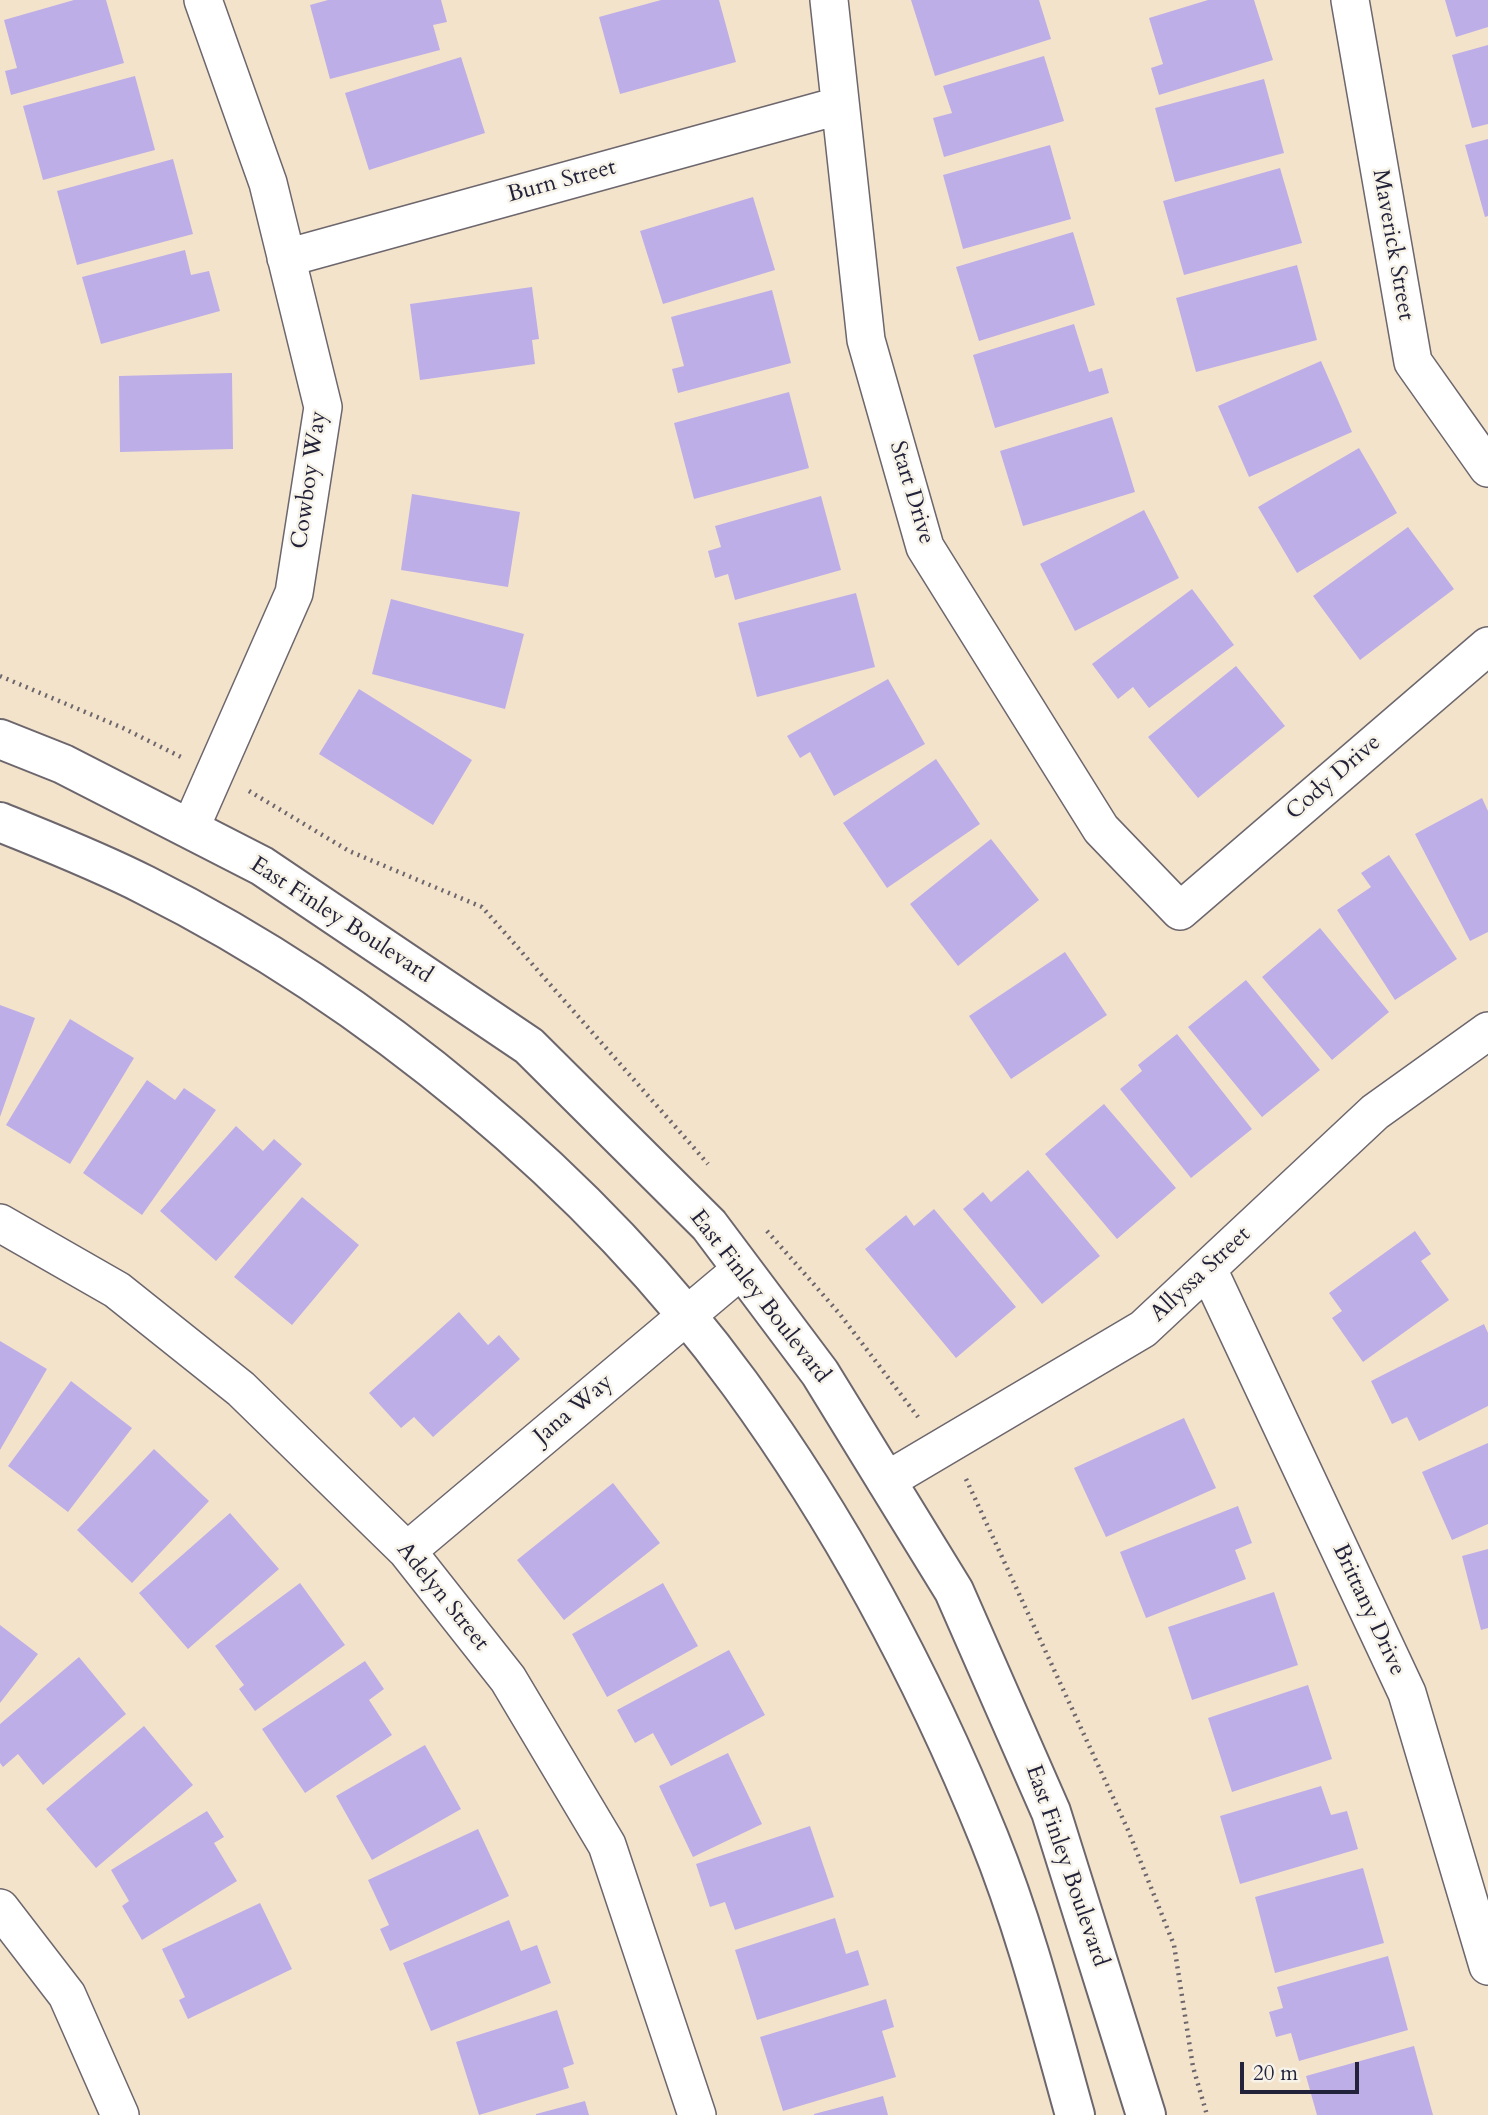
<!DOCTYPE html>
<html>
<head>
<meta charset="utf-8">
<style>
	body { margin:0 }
	#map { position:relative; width:1488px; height:2115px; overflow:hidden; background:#f4e3cb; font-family:Cardo,serif }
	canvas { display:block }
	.scale { position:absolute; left:1240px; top:2062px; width:119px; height:32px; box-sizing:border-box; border:4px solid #22223b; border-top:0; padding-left:9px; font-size:21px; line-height:24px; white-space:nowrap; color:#22223b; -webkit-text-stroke:5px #f7f3e8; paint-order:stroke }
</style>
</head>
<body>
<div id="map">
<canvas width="1488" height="2115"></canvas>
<div class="scale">20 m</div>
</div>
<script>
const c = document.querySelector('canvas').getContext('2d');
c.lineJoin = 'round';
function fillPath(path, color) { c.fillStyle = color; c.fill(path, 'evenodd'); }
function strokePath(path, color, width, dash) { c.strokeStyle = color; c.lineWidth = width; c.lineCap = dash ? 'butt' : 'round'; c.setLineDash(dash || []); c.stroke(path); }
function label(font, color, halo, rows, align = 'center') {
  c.font = font + ' Cardo,serif'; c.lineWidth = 5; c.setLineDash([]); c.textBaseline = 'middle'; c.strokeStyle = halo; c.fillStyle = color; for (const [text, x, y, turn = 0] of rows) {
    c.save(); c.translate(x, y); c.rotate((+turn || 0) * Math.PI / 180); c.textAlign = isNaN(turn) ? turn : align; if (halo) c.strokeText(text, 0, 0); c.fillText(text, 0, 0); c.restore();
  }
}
fillPath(new Path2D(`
	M 74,0 L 106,0 L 124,63 L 11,95 L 5,71 L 17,68 L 4,20 Z
	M 328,0 L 441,0 L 447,22 L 433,25 L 440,50 L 330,79 L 310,5 Z
	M 661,0 L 719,0 L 736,62 L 620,94 L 599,17 Z
	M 911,0 L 1039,0 L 1051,39 L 935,76 Z
	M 1208,0 L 1254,0 L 1273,60 L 1159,95 L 1151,68 L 1163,64 L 1149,18 Z
	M 1445,0 L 1488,0 L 1488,27 L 1456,37 Z
	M 1488,45 L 1488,124 L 1472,128 L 1452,55 Z
	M 1044,56 L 1064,121 L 944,157 L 933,118 L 952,113 L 943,86 Z
	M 461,57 L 485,133 L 369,170 L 345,93 Z
	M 135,76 L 155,150 L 43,180 L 23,106 Z
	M 1264,79 L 1284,153 L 1175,182 L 1155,108 Z
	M 1488,139 L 1488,216 L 1485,217 L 1465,145 Z
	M 1050,145 L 1071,219 L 963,249 L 943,175 Z
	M 173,159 L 193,234 L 77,265 L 57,191 Z
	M 1280,168 L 1302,243 L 1184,275 L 1163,201 Z
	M 753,197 L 775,270 L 663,304 L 640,231 Z
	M 1073,232 L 1095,305 L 979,341 L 956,267 Z
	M 185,250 L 191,275 L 209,271 L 220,311 L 101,344 L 82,277 Z
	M 1297,265 L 1317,340 L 1196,372 L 1176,298 Z
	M 532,287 L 539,339 L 532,340 L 535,364 L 420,380 L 410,304 Z
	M 772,290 L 791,363 L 678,393 L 672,369 L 684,366 L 671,317 Z
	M 1074,324 L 1089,372 L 1102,368 L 1109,393 L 995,428 L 973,355 Z
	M 1321,361 L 1352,432 L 1249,477 L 1218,406 Z
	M 232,373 L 233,449 L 120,452 L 119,376 Z
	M 789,392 L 809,468 L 694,499 L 674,423 Z
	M 1112,417 L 1135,492 L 1023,526 L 1000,451 Z
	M 1359,448 L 1397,513 L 1297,573 L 1258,507 Z
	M 412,494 L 520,512 L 508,587 L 401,570 Z
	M 821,496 L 841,570 L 735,600 L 728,574 L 715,578 L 708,551 L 721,547 L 715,526 Z
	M 1144,510 L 1179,578 L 1075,631 L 1040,564 Z
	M 1408,527 L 1454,589 L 1360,660 L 1313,596 Z
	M 1192,589 L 1234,645 L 1149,708 L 1133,687 L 1118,699 L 1092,664 Z
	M 856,593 L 875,667 L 757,697 L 738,623 Z
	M 391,599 L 524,634 L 505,709 L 372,674 Z
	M 1236,666 L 1285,726 L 1198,798 L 1148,737 Z
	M 888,679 L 925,744 L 834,796 L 810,752 L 800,758 L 787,736 Z
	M 359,689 L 472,760 L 433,825 L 319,754 Z
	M 936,759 L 980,824 L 887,888 L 843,823 Z
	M 1482,798 L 1488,811 L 1488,932 L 1470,941 L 1415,834 Z
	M 991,839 L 1039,900 L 958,966 L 910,904 Z
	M 1389,855 L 1457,959 L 1395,1000 L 1337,910 L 1371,887 L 1361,873 Z
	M 1320,928 L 1389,1012 L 1332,1060 L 1262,977 Z
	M 1065,952 L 1107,1015 L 1011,1079 L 969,1016 Z
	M 1246,980 L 1320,1070 L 1262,1117 L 1188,1027 Z
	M 0,1005 L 35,1018 L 0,1117 Z
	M 70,1019 L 134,1058 L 70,1164 L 6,1125 Z
	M 1177,1034 L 1252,1129 L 1191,1178 L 1120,1089 L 1142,1071 L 1138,1065 Z
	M 147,1080 L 175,1100 L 184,1088 L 216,1110 L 142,1215 L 83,1173 Z
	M 1104,1104 L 1176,1188 L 1117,1239 L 1045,1154 Z
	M 236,1126 L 263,1151 L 274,1139 L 302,1164 L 216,1261 L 160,1211 Z
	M 1028,1170 L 1100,1256 L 1042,1304 L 963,1209 L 983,1192 L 991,1202 Z
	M 302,1197 L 359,1245 L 292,1325 L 234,1277 Z
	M 934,1209 L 1016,1307 L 956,1358 L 865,1249 L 906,1215 L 914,1226 Z
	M 1415,1231 L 1431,1254 L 1421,1261 L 1449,1300 L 1363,1362 L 1332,1318 L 1342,1311 L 1329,1293 Z
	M 459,1312 L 488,1345 L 499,1335 L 520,1359 L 433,1437 L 414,1417 L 401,1428 L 369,1393 Z
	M 1484,1324 L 1488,1333 L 1488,1406 L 1419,1441 L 1407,1417 L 1392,1424 L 1371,1381 Z
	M 0,1341 L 47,1369 L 0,1450 Z
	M 71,1381 L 132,1428 L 68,1512 L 8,1466 Z
	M 1184,1418 L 1216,1488 L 1106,1537 L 1074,1468 Z
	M 1488,1443 L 1488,1524 L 1452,1540 L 1422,1472 Z
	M 154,1449 L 209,1501 L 132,1583 L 77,1530 Z
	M 613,1483 L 660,1543 L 564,1620 L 517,1560 Z
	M 1238,1506 L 1252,1543 L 1235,1550 L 1246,1579 L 1146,1618 L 1120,1552 Z
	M 230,1513 L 279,1569 L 188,1649 L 139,1593 Z
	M 1488,1549 L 1488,1628 L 1481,1630 L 1462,1556 Z
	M 300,1583 L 345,1645 L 255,1711 L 239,1689 L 244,1685 L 215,1646 Z
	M 663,1583 L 698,1646 L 607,1697 L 572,1634 Z
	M 1274,1592 L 1298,1665 L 1192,1700 L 1168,1627 Z
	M 0,1625 L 38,1654 L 0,1703 Z
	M 729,1650 L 765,1715 L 671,1766 L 653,1733 L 635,1743 L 617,1710 Z
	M 79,1657 L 126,1714 L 43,1785 L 18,1754 L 3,1767 L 0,1763 L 0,1724 Z
	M 365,1661 L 384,1689 L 369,1700 L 392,1735 L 305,1793 L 262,1729 Z
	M 1308,1685 L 1332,1759 L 1232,1792 L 1208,1718 Z
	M 144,1726 L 193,1785 L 96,1868 L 46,1809 Z
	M 425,1745 L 461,1809 L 372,1860 L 336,1796 Z
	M 728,1753 L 762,1824 L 693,1857 L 659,1786 Z
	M 1321,1786 L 1331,1815 L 1347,1811 L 1358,1849 L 1240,1884 L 1220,1816 Z
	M 207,1811 L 224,1837 L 214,1843 L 237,1881 L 142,1940 L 122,1906 L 129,1901 L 111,1870 Z
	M 810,1826 L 834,1897 L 735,1930 L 725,1902 L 710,1907 L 696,1864 Z
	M 478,1829 L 509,1896 L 390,1951 L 380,1929 L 389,1925 L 368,1880 Z
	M 1363,1868 L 1384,1943 L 1275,1973 L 1255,1897 Z
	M 260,1903 L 292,1969 L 188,2019 L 179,2000 L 185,1997 L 162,1949 Z
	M 835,1918 L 846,1954 L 858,1950 L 869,1985 L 757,2020 L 735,1950 Z
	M 509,1920 L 521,1951 L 537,1945 L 551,1983 L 431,2031 L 403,1963 Z
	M 1388,1956 L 1408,2030 L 1299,2061 L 1291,2033 L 1276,2037 L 1269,2012 L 1283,2008 L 1277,1987 Z
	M 886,1999 L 894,2027 L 882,2031 L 896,2077 L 783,2111 L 760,2037 Z
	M 557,2010 L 574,2064 L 563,2068 L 569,2088 L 479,2115 L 456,2042 Z
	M 1414,2046 L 1433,2115 L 1317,2115 L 1306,2076 Z
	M 883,2096 L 888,2115 L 814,2115 L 814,2114 Z
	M 585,2101 L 589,2115 L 536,2115 L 536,2114 Z`), '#bdaee7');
const street = new Path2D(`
	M 829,0 L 866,340 L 925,547 L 1101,829 L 1180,911 L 1488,646
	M 1350,0 L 1413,362 L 1488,468
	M 286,258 L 838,106
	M 190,829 L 294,593 L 323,407 L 268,183 L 203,0
	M 0,1223 L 117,1290 L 241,1389 L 407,1551 L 508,1679 L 607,1845 L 697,2115
	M 1208,1269 L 1407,1693 L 1488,1966
	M 886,1481 L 1143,1329 L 1375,1112 L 1488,1031
	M 407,1551 L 742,1269
	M 0,1908 L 67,1995 L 120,2115`);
const secondary = new Path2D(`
	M 0,739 L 63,764 L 262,866 L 529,1046 L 709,1225 L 820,1373 L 954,1591 L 1051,1812 L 1146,2115
	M 0,822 C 49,842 98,861 145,885 C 369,997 593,1182 740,1384 C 842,1524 924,1678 989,1838 C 1025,1927 1049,2022 1075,2115`);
strokePath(street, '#6c666d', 40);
strokePath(secondary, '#6c666d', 42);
strokePath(new Path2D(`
	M 0,676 L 123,728 L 181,757
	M 249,791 L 349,851 L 482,907 L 708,1164
	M 767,1231 L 839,1313 L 918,1417
	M 966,1479 L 1128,1830 L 1174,1945 L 1193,2067 L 1207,2115`), '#6c666d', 4.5, [2, 5]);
strokePath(street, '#fff', 37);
strokePath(secondary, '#fff', 38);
label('23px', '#22223b', '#f7f3e8', [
	["Burn Street",562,182,-15],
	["Maverick Street",1392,245,80],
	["Cowboy Way",310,480,-82],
	["Start Drive",911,493,73],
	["Cody Drive",1334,778,-41],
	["East Finley Boulevard",341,921,33],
	["Allyssa Street",1201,1275,-43],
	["East Finley Boulevard",759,1297,52],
	["Jana Way",574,1410,-40],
	["Adelyn Street",442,1597,51],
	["Brittany Drive",1368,1610,65],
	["East Finley Boulevard",1066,1866,71]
]);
</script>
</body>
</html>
